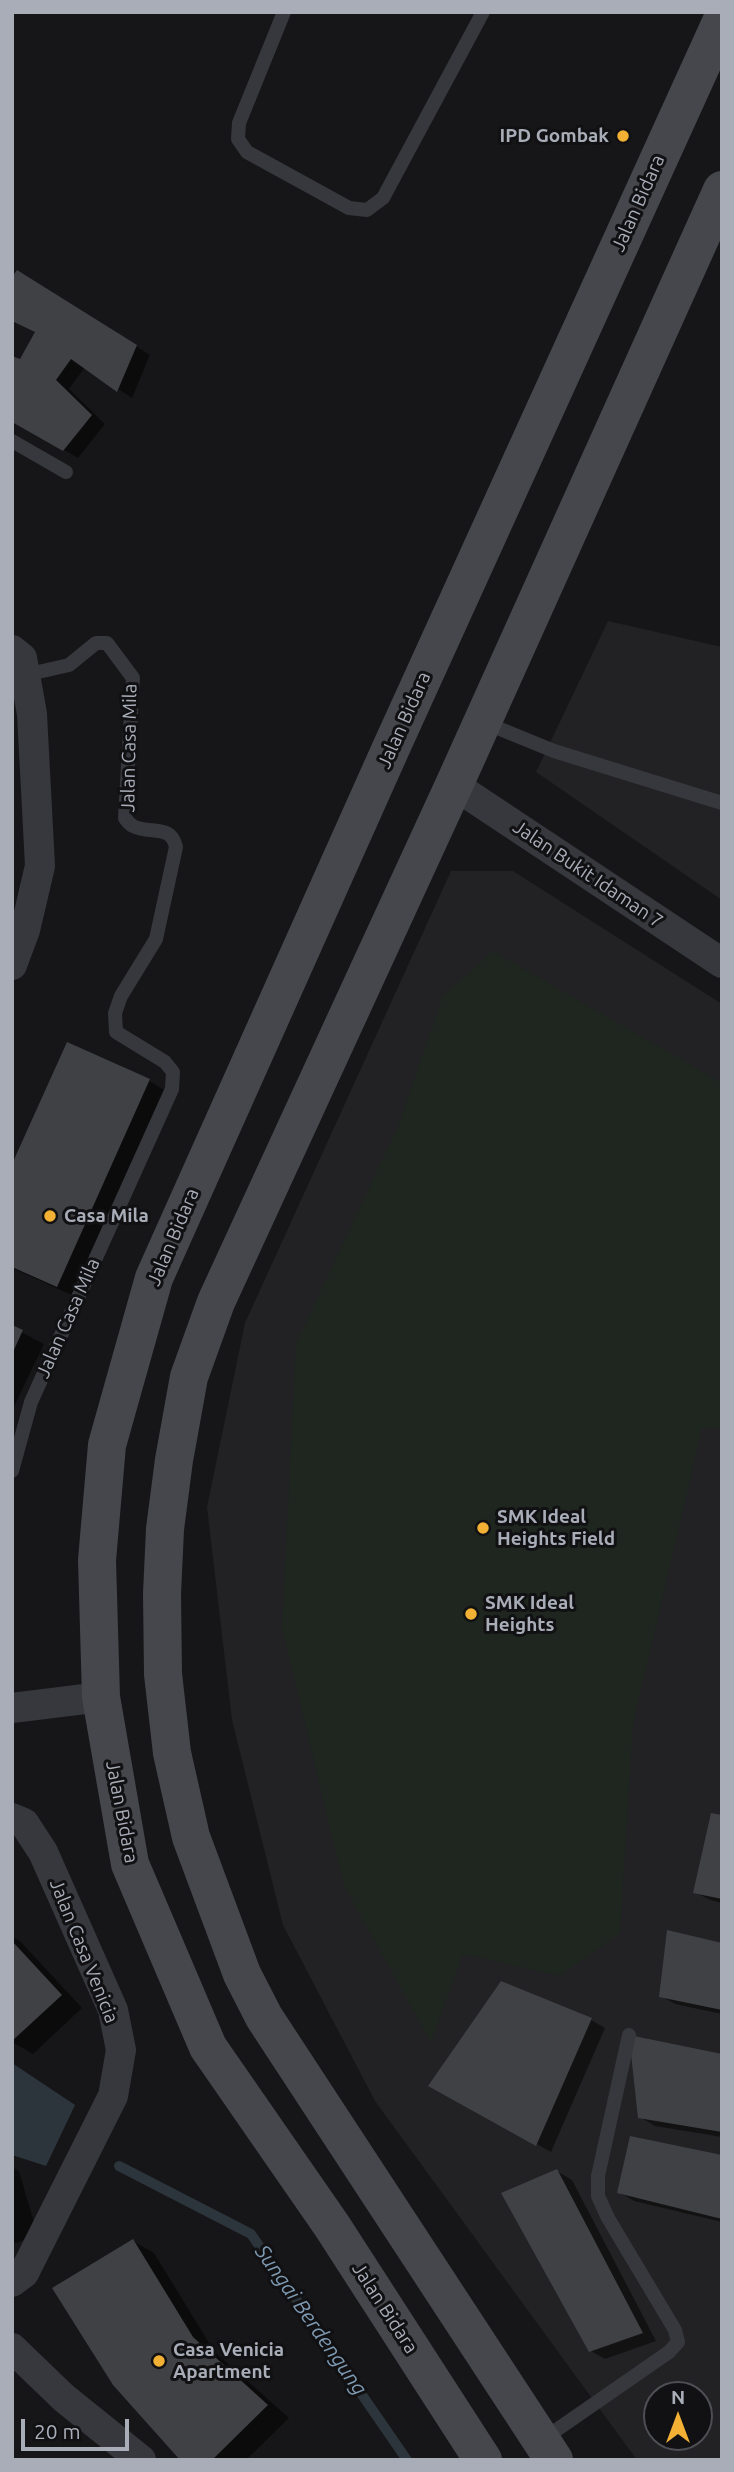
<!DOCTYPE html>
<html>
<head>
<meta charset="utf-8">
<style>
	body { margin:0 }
	#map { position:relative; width:734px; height:2472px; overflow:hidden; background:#161618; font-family:Ubuntu,sans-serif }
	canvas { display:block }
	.frame { position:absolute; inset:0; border:14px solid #a8adb8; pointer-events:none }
	.north { position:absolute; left:643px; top:2381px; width:70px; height:70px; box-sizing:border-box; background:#111113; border:2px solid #4d4f55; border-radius:50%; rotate:0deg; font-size:19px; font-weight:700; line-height:28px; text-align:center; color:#a8adb8 }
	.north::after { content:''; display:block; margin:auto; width:24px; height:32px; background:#f2b134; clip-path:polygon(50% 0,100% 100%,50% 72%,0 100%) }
	.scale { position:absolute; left:21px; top:2419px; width:108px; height:32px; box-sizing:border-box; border:4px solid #a8adb8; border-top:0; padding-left:9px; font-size:21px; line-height:24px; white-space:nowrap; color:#a8adb8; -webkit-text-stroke:5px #111113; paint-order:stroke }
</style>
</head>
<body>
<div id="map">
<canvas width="734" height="2472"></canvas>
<div class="frame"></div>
<div class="north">N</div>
<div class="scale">20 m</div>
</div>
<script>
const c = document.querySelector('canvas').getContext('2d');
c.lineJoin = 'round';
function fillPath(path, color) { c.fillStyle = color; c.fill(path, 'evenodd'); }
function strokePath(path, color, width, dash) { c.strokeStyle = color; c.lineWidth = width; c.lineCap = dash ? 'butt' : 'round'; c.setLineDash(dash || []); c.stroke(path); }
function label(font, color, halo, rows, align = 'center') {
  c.font = font + ' Ubuntu,sans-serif'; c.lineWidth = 6; c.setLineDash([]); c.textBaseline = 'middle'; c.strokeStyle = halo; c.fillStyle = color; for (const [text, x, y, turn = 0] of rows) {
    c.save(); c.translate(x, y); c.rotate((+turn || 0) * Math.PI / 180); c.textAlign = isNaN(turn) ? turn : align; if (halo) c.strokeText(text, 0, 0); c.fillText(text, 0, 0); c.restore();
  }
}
fillPath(new Path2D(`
	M 608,621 L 722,647 L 722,900 L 536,772 Z
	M 451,871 L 513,871 L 722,1004 L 722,2460 L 637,2460 L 375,2101 L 283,1925 L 232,1720 L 207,1507 L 245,1323 ZM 657,2395 L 699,2395 L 699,2437 L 657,2437 Z`), '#222225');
fillPath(new Path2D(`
	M 493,951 L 722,1083 L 722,1428 L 702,1429 L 633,1724 L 620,1933 L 560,1976 L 463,1954 L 431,2042 L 344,1886 L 282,1628 L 296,1344 L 399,1124 L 443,996 Z`), '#1e261f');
fillPath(new Path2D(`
	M 12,2063 L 75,2105 L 46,2166 L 12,2155 Z`), '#2c353c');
fillPath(new Path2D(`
	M 32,280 L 150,355 L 132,398 L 85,367 L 69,389 L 105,424 L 78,458 L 12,420 L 21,361 L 37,332 Z
	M 149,1081 L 170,1093 L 78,1298 L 12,1268 L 12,1169 Z
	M 12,1327 L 44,1344 L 12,1411 Z
	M 722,1817 L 722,1903 L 710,1900 L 695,1892 Z
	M 12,1937 L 20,1941 L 82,2008 L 33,2054 L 12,2042 Z
	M 722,1944 L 722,2014 L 675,2004 L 661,1996 Z
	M 591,2020 L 605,2028 L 551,2152 L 431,2085 Z
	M 722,2056 L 722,2137 L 655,2126 L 640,2117 Z
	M 722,2157 L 722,2222 L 634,2201 L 619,2192 Z
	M 12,2167 L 19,2171 L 38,2236 L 12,2244 Z
	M 557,2171 L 572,2180 L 656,2341 L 605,2359 L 591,2351 Z
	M 133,2241 L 154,2253 L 214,2351 L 289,2418 L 246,2460 L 182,2460 Z`), '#0007');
strokePath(new Path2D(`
	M 119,2166 L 251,2234 L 407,2460`), '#2c353c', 10);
fillPath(new Path2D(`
	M 17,270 L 137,345 L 117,392 L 71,359 L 56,380 L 92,415 L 63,451 L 12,422 L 12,356 L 20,359 L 35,332 L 12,321 L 12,277 Z
	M 67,1042 L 150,1079 L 57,1287 L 12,1267 L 12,1164 Z
	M 12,1325 L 23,1330 L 12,1354 Z
	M 711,1813 L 722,1815 L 722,1899 L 693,1893 Z
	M 667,1930 L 722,1943 L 722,2010 L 659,1997 Z
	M 12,1941 L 62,1995 L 12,2041 Z
	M 501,1981 L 592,2018 L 536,2146 L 428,2086 Z
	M 629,2035 L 722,2054 L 722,2132 L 638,2118 Z
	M 630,2136 L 722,2155 L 722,2219 L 617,2193 Z
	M 557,2169 L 643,2333 L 589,2352 L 501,2193 Z
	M 133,2239 L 193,2337 L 268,2405 L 212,2460 L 180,2460 L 113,2385 L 52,2288 Z`), '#404145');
strokePath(new Path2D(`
	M 284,12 L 239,123 L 238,139 L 247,152 L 349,208 L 367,210 L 383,198 L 483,12
	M 12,441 L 66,472
	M 483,722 L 554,751 L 722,803
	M 12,1471 L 31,1402 L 172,1089 L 173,1072 L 165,1062 L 116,1032 L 115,1013 L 121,996 L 156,939 L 176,847 C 171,823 149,835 133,826 C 129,824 127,821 125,818 L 133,678 L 107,643 L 96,643 L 69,665 L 25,675
	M 542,2440 L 669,2352 L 678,2342 L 675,2330 L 608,2218 L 598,2196 L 598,2176 L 629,2035`), '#37383d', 14);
strokePath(new Path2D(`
	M 12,650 L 22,658 L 32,714 L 40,866 L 25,930 L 12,965
	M 454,785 L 722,963
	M 12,1708 L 101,1697
	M 12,1818 L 24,1823 L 43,1852 L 113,2010 L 121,2050 L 113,2096 L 24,2273 L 12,2282
	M 12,2348 L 64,2398 L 141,2460`), '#37383d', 30);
strokePath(new Path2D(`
	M 483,2460 L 332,2226 L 208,2047 L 130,1864 L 101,1697 L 97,1560 L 107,1445 L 154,1278 L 391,748 L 722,20
	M 554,2460 L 264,2017 L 242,1974 L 191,1837 L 172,1753 L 163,1674 L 162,1594 L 165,1529 L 174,1460 L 189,1377 L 216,1302 L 454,785 L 722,190`), '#45474d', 38);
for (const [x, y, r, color] of [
	[623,136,7,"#f2b134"],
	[50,1216,7,"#f2b134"],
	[483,1528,7,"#f2b134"],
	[471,1614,7,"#f2b134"],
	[159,2361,7,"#f2b134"]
]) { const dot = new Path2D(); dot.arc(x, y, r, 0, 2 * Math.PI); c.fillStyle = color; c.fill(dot); strokePath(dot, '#111113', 2.5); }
label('bold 19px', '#a8adb8', '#111113', [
	["IPD Gombak",609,136,"right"],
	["Casa Mila",64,1216],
	["SMK Ideal",497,1517],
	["Heights Field",497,1539],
	["SMK Ideal",485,1603],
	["Heights",485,1625],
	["Casa Venicia",173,2350],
	["Apartment",173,2372]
], 'left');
label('19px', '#a8adb8', '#111113', [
	["Jalan Bidara",638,203,-66],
	["Jalan Bidara",404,720,-66],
	["Jalan Casa Mila",129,748,-89],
	["Jalan Bukit Idaman 7",588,874,34],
	["Jalan Bidara",173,1237,-67],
	["Jalan Casa Mila",68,1318,-66],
	["Jalan Bidara",122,1812,79],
	["Jalan Casa Venicia",84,1951,68],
	["Jalan Bidara",385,2308,57]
]);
label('italic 21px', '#7f9bb3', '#111113', [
	["Sungai Berdengung",311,2320,55]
]);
</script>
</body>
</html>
